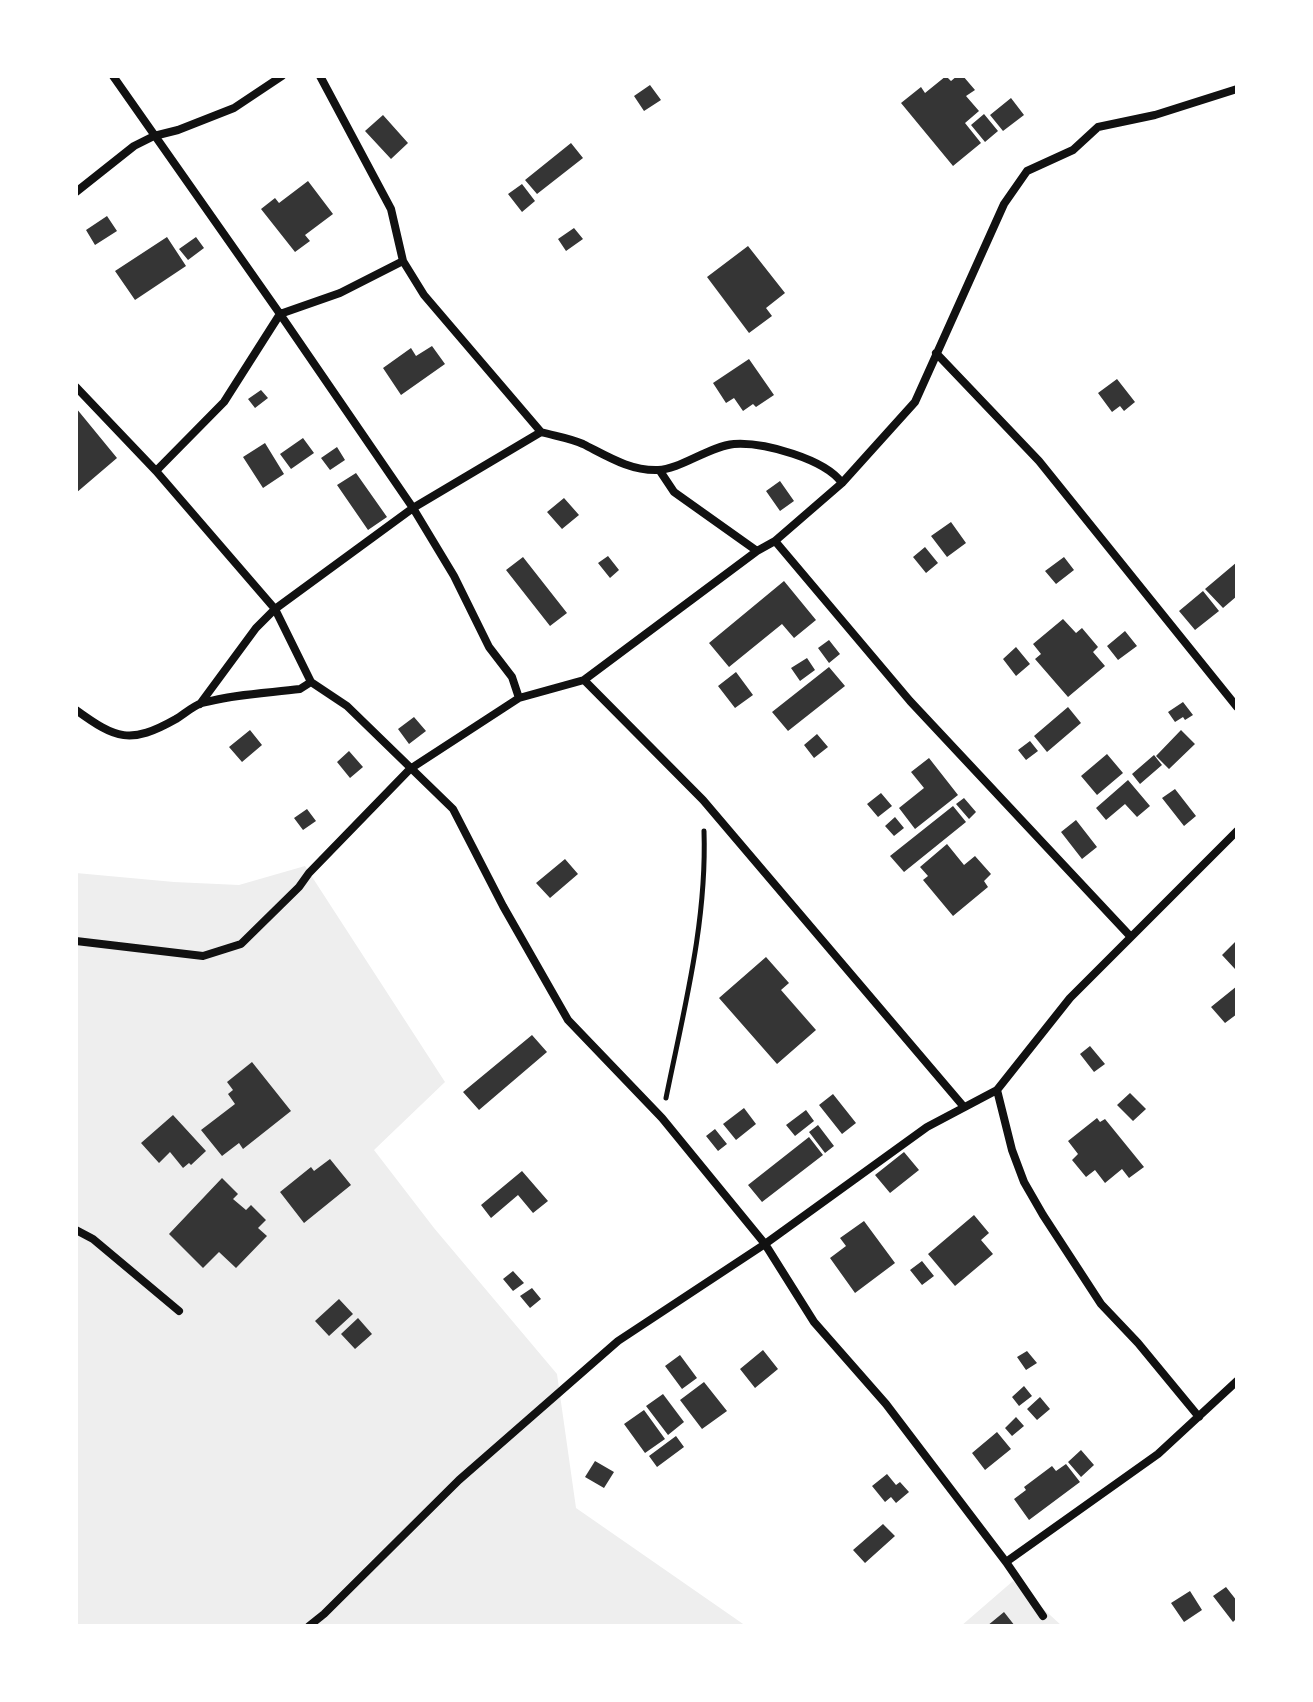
<!DOCTYPE html>
<html>
<head>
<meta charset="utf-8">
<style>
	body { margin:0 }
	#map { position:relative; width:1313px; height:1702px; overflow:hidden; background:#fff; font-family:"IBM Plex Sans",sans-serif }
	canvas { display:block }
	.frame { position:absolute; inset:0; border:78px solid #fff; pointer-events:none }
</style>
</head>
<body>
<div id="map">
<canvas width="1313" height="1702"></canvas>
<div class="frame"></div>
</div>
<script>
const c = document.querySelector('canvas').getContext('2d');
c.lineJoin = 'round';
function fillPath(path, color) { c.fillStyle = color; c.fill(path, 'evenodd'); }
function strokePath(path, color, width, dash) { c.strokeStyle = color; c.lineWidth = width; c.lineCap = dash ? 'butt' : 'round'; c.setLineDash(dash || []); c.stroke(path); }
fillPath(new Path2D(`
	M 305,866 L 445,1082 L 374,1150 L 434,1228 L 557,1374 L 576,1508 L 746,1626 L 76,1626 L 76,873 L 174,882 L 239,885 Z
	M 1013,1581 L 1062,1626 L 961,1626 Z`), '#eee');
fillPath(new Path2D(`
	M 946,76 L 951,81 L 957,76 L 963,76 L 975,90 L 966,96 L 979,111 L 965,123 L 981,143 L 953,166 L 901,103 L 921,87 L 925,93 Z
	M 650,85 L 661,100 L 644,111 L 634,96 Z
	M 1011,98 L 1024,115 L 1003,131 L 990,115 Z
	M 984,114 L 998,131 L 985,142 L 971,125 Z
	M 383,115 L 408,143 L 391,159 L 365,131 Z
	M 571,143 L 583,158 L 537,194 L 525,180 Z
	M 308,181 L 333,214 L 305,235 L 310,241 L 295,252 L 261,209 L 275,198 L 279,203 Z
	M 522,184 L 535,201 L 522,212 L 508,194 Z
	M 107,216 L 117,231 L 95,245 L 86,230 Z
	M 574,228 L 583,239 L 566,251 L 558,239 Z
	M 167,237 L 186,266 L 135,300 L 115,271 Z
	M 196,237 L 204,248 L 188,260 L 179,249 Z
	M 748,246 L 785,293 L 766,308 L 772,316 L 749,333 L 707,277 Z
	M 432,346 L 445,364 L 401,395 L 383,368 L 411,348 L 416,356 Z
	M 749,359 L 774,395 L 756,407 L 753,404 L 743,411 L 734,398 L 726,403 L 713,383 Z
	M 1117,379 L 1135,402 L 1124,411 L 1120,406 L 1112,412 L 1098,393 Z
	M 261,390 L 268,398 L 255,408 L 248,399 Z
	M 76,408 L 117,458 L 76,493 Z
	M 303,438 L 314,453 L 291,469 L 280,454 Z
	M 265,443 L 284,474 L 263,488 L 243,457 Z
	M 337,447 L 345,460 L 330,470 L 321,458 Z
	M 356,473 L 387,517 L 368,530 L 337,485 Z
	M 780,481 L 794,501 L 780,511 L 766,491 Z
	M 564,498 L 579,515 L 562,529 L 547,512 Z
	M 951,522 L 966,543 L 947,557 L 931,536 Z
	M 925,547 L 938,563 L 926,573 L 913,557 Z
	M 608,556 L 619,570 L 610,578 L 598,563 Z
	M 523,557 L 567,613 L 550,626 L 506,570 Z
	M 1064,557 L 1074,570 L 1056,584 L 1045,571 Z
	M 1237,562 L 1237,596 L 1223,608 L 1205,589 Z
	M 784,581 L 816,620 L 794,638 L 782,624 L 729,667 L 709,643 Z
	M 1203,591 L 1219,611 L 1195,630 L 1179,611 Z
	M 1063,619 L 1076,633 L 1082,628 L 1098,647 L 1093,652 L 1105,666 L 1068,697 L 1035,659 L 1041,654 L 1033,644 Z
	M 1125,631 L 1137,646 L 1118,660 L 1107,646 Z
	M 829,640 L 840,654 L 829,663 L 818,648 Z
	M 1016,647 L 1030,664 L 1016,676 L 1003,659 Z
	M 807,658 L 815,670 L 800,681 L 791,668 Z
	M 829,667 L 845,686 L 788,731 L 772,712 Z
	M 736,672 L 753,695 L 735,708 L 718,686 Z
	M 1183,702 L 1193,715 L 1185,720 L 1183,717 L 1175,722 L 1168,712 Z
	M 1068,707 L 1081,723 L 1047,752 L 1034,736 Z
	M 414,717 L 426,731 L 409,744 L 398,729 Z
	M 250,730 L 262,745 L 242,762 L 229,747 Z
	M 1181,730 L 1195,744 L 1169,769 L 1156,756 Z
	M 817,734 L 828,747 L 814,758 L 804,745 Z
	M 1030,741 L 1038,751 L 1026,760 L 1018,750 Z
	M 349,751 L 363,767 L 350,778 L 337,762 Z
	M 1107,754 L 1123,773 L 1097,795 L 1081,776 Z
	M 1154,755 L 1162,765 L 1140,784 L 1132,774 Z
	M 929,758 L 958,795 L 915,829 L 899,808 L 924,788 L 911,772 Z
	M 1128,780 L 1150,806 L 1137,817 L 1125,804 L 1106,820 L 1096,808 Z
	M 1175,789 L 1196,816 L 1184,826 L 1162,798 Z
	M 881,793 L 892,806 L 878,817 L 867,804 Z
	M 964,798 L 976,812 L 969,819 L 956,804 Z
	M 953,806 L 966,822 L 904,872 L 890,856 Z
	M 307,809 L 316,821 L 303,830 L 294,818 Z
	M 895,817 L 904,828 L 894,836 L 885,826 Z
	M 1076,820 L 1097,847 L 1082,859 L 1061,832 Z
	M 947,844 L 964,865 L 975,856 L 991,874 L 984,881 L 988,887 L 953,916 L 923,880 L 928,876 L 920,867 Z
	M 565,859 L 578,874 L 550,898 L 536,883 Z
	M 1237,940 L 1237,968 L 1235,969 L 1222,955 Z
	M 766,957 L 789,983 L 781,990 L 816,1030 L 777,1064 L 719,998 Z
	M 1237,986 L 1237,1014 L 1225,1023 L 1211,1007 Z
	M 532,1035 L 547,1052 L 479,1110 L 463,1092 Z
	M 1090,1046 L 1105,1064 L 1094,1072 L 1080,1054 Z
	M 252,1062 L 291,1111 L 243,1149 L 239,1143 L 222,1156 L 201,1130 L 235,1104 L 228,1094 L 233,1090 L 227,1082 Z
	M 1130,1093 L 1146,1109 L 1133,1121 L 1117,1105 Z
	M 833,1094 L 856,1123 L 842,1134 L 819,1105 Z
	M 744,1108 L 756,1124 L 736,1140 L 723,1124 Z
	M 806,1110 L 814,1121 L 795,1136 L 786,1125 Z
	M 173,1115 L 206,1151 L 191,1165 L 189,1163 L 183,1168 L 170,1152 L 159,1163 L 141,1143 Z
	M 1097,1118 L 1100,1122 L 1105,1119 L 1144,1167 L 1129,1178 L 1122,1169 L 1105,1183 L 1095,1170 L 1086,1177 L 1072,1160 L 1078,1154 L 1068,1141 Z
	M 818,1125 L 834,1146 L 825,1153 L 809,1132 Z
	M 715,1129 L 727,1144 L 718,1151 L 706,1136 Z
	M 809,1137 L 823,1155 L 762,1202 L 748,1185 Z
	M 904,1152 L 919,1170 L 890,1193 L 875,1175 Z
	M 330,1159 L 351,1185 L 304,1223 L 280,1192 L 311,1167 L 314,1171 Z
	M 522,1171 L 548,1201 L 533,1213 L 518,1195 L 491,1218 L 481,1205 Z
	M 222,1178 L 238,1194 L 233,1199 L 246,1210 L 251,1205 L 266,1220 L 258,1228 L 267,1236 L 236,1268 L 219,1252 L 203,1268 L 169,1234 Z
	M 974,1215 L 989,1233 L 981,1240 L 993,1254 L 955,1286 L 928,1254 Z
	M 864,1221 L 895,1263 L 855,1293 L 830,1258 L 846,1246 L 840,1238 Z
	M 922,1261 L 934,1276 L 922,1285 L 910,1270 Z
	M 513,1271 L 524,1283 L 513,1291 L 503,1279 Z
	M 532,1288 L 541,1299 L 530,1308 L 520,1296 Z
	M 339,1299 L 353,1314 L 329,1336 L 315,1321 Z
	M 358,1318 L 372,1334 L 355,1349 L 341,1334 Z
	M 763,1350 L 778,1369 L 755,1388 L 740,1369 Z
	M 1027,1351 L 1037,1363 L 1026,1370 L 1017,1357 Z
	M 680,1355 L 697,1378 L 682,1389 L 665,1366 Z
	M 704,1382 L 727,1411 L 702,1429 L 680,1400 Z
	M 1024,1386 L 1032,1396 L 1019,1406 L 1012,1397 Z
	M 663,1394 L 684,1422 L 668,1435 L 646,1406 Z
	M 1040,1397 L 1050,1409 L 1037,1420 L 1027,1409 Z
	M 644,1410 L 665,1439 L 645,1453 L 624,1424 Z
	M 1016,1417 L 1024,1426 L 1012,1436 L 1005,1428 Z
	M 997,1432 L 1011,1449 L 985,1470 L 972,1453 Z
	M 676,1436 L 684,1447 L 657,1467 L 649,1456 Z
	M 1081,1450 L 1094,1465 L 1081,1477 L 1068,1462 Z
	M 595,1461 L 614,1472 L 604,1488 L 585,1477 Z
	M 1066,1464 L 1080,1482 L 1029,1520 L 1014,1499 L 1026,1490 L 1024,1487 L 1052,1466 L 1056,1471 Z
	M 887,1474 L 896,1485 L 900,1482 L 909,1492 L 896,1503 L 891,1497 L 885,1502 L 872,1486 Z
	M 883,1524 L 895,1536 L 865,1563 L 853,1550 Z
	M 1226,1587 L 1237,1601 L 1237,1618 L 1233,1622 L 1213,1596 Z
	M 1190,1591 L 1202,1610 L 1184,1622 L 1171,1603 Z
	M 1004,1612 L 1015,1626 L 987,1626 Z`), '#353535');
strokePath(new Path2D(`
	M 666,1098 C 684,1009 707,922 704,831`), '#111', 5);
strokePath(new Path2D(`
	M 320,76 L 391,209 L 403,261 L 424,295 L 541,432 L 413,508 L 275,609 L 311,682 L 347,706 L 453,809 L 503,906 L 568,1020 L 662,1118 L 765,1244 L 814,1322 L 886,1404 L 1006,1562
	M 76,192 L 134,146 L 154,136 L 178,130 L 234,108 L 282,76
	M 403,261 L 340,293 L 280,314 L 413,508 L 454,576 L 489,647 L 512,677 L 519,698
	M 936,353 L 1039,461 L 1237,707
	M 76,387 L 156,471 L 224,402 L 280,314 L 113,76
	M 541,432 C 555,436 570,438 583,444 C 607,456 630,471 658,470 C 679,470 710,446 734,444 C 764,442 825,459 842,483
	M 156,471 L 275,609 L 256,628 L 200,704
	M 660,471 L 674,492 L 757,551
	M 775,541 L 910,701 L 1130,936
	M 584,680 L 703,800 L 964,1107
	M 76,710 C 116,739 130,745 176,719 C 184,714 193,706 202,703 C 234,694 268,693 300,689 L 311,682
	M 76,941 L 203,956 L 241,944 L 299,887 L 309,873 L 410,769 L 519,698 L 584,680 L 757,551 L 775,541 L 842,483 L 915,402 L 1004,204 L 1027,171 L 1073,150 L 1098,127 L 1155,115 L 1237,89
	M 997,1090 L 1012,1150 L 1024,1182 L 1043,1215 L 1101,1304 L 1138,1343 L 1199,1417
	M 76,1230 L 93,1239 L 179,1311
	M 1043,1616 L 1006,1562 L 1158,1454 L 1237,1381
	M 309,1626 L 324,1614 L 459,1480 L 618,1341 L 765,1244 L 927,1127 L 997,1090 L 1070,998 L 1237,831`), '#111', 8);
</script>
</body>
</html>
